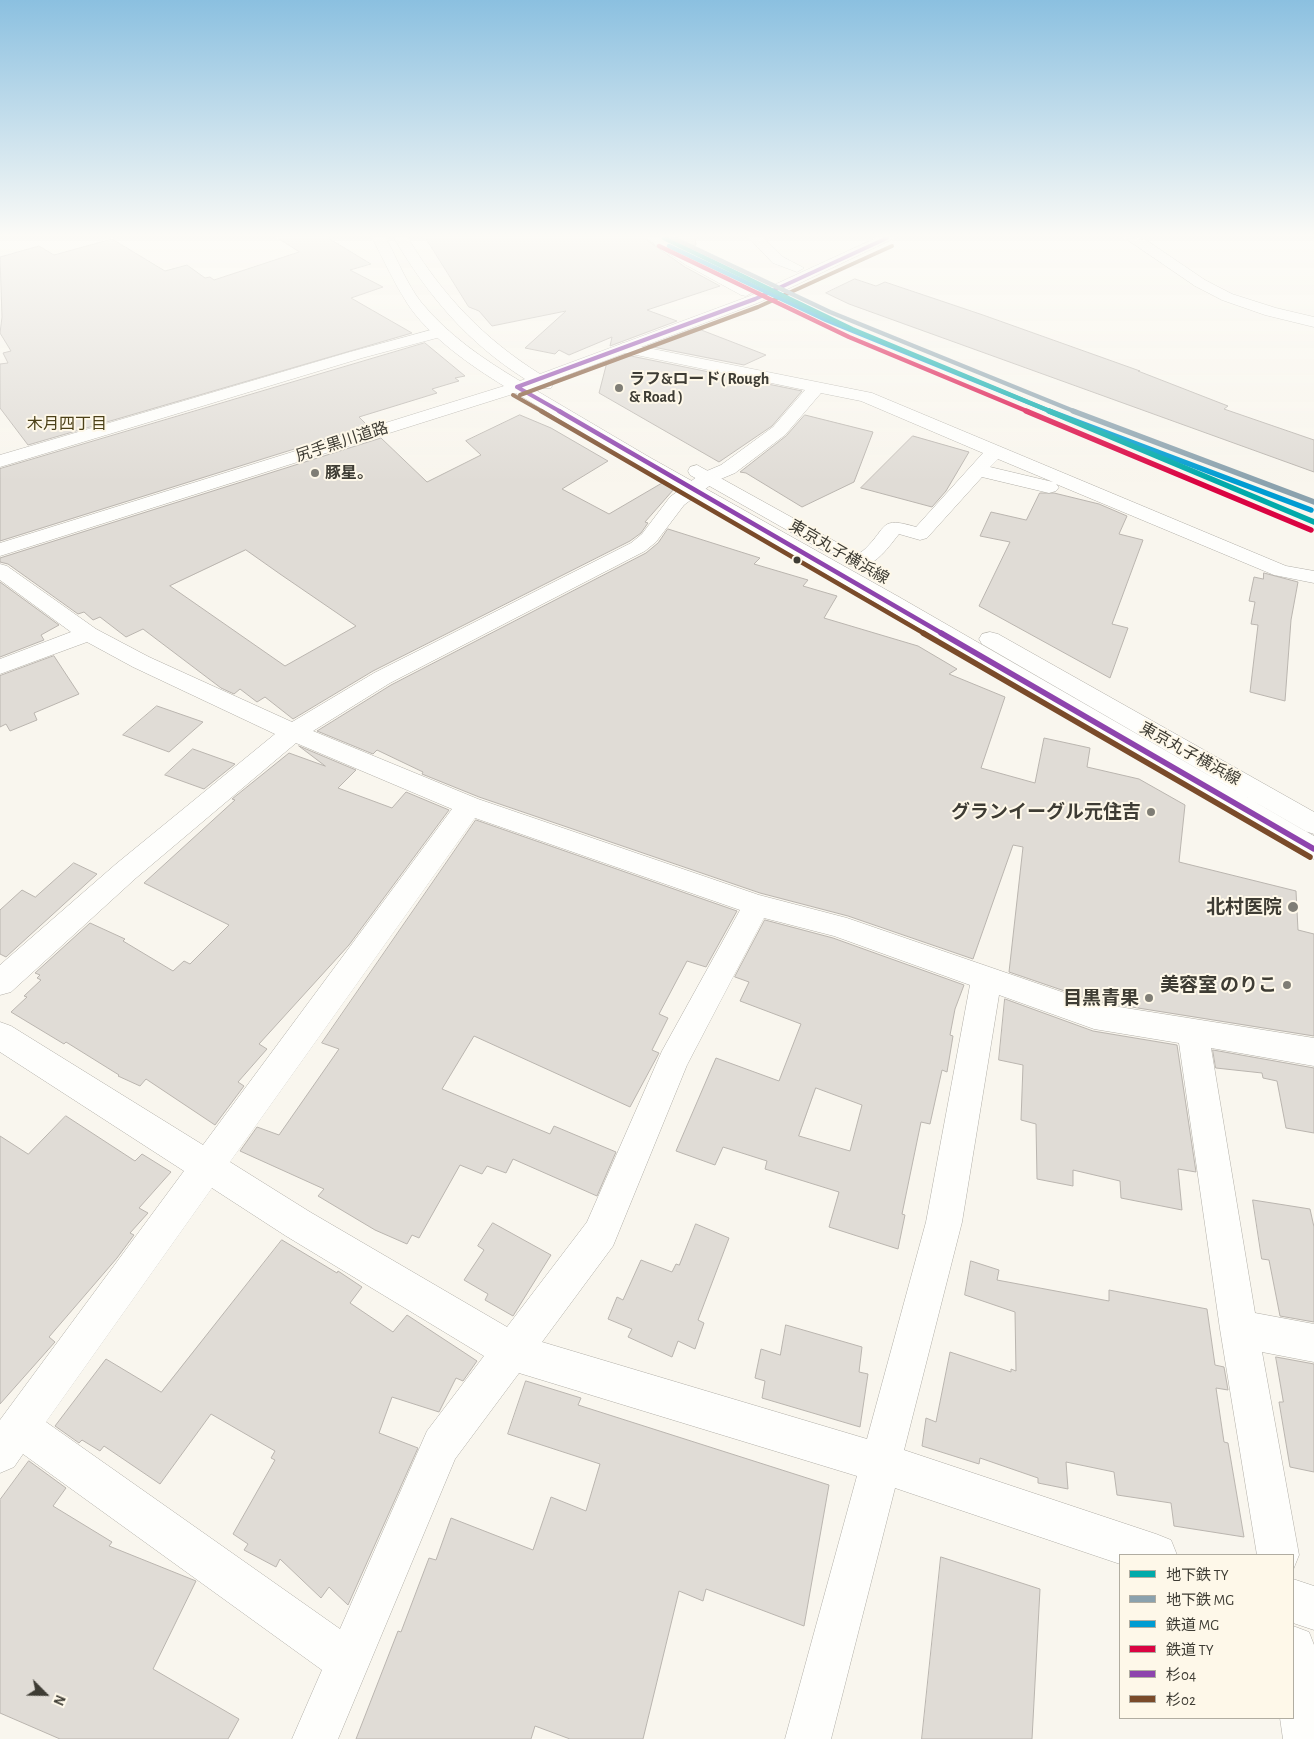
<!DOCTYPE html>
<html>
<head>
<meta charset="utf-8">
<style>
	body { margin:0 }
	#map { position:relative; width:1314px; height:1739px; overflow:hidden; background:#f9f6ee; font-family:"Alegreya Sans","Noto Sans JP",sans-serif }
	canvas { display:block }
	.legend { position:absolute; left:1119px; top:1554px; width:175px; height:165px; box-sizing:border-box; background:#fef8e9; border:1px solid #b1ada1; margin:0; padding:6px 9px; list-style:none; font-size:15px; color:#3e3c34 }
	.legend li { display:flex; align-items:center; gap:10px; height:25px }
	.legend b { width:25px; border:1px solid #b1ada1 }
	.north { position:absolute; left:20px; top:1669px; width:50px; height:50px; -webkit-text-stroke:4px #fef8e9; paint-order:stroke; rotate:113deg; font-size:14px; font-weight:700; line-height:20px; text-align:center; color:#3e3c34 }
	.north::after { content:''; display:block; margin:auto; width:18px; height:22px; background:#3e3c34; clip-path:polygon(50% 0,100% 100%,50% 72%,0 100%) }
</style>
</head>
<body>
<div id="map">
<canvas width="1314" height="1739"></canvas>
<ul class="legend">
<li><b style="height:6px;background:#01aaaa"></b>地下鉄 TY</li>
<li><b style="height:6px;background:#8ba2ae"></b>地下鉄 MG</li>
<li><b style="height:6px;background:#009cd2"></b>鉄道 MG</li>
<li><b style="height:6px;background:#da0442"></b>鉄道 TY</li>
<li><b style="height:6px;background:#8e44ad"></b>杉04</li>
<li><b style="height:6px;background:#7a4b2a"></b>杉02</li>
</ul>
<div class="north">N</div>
</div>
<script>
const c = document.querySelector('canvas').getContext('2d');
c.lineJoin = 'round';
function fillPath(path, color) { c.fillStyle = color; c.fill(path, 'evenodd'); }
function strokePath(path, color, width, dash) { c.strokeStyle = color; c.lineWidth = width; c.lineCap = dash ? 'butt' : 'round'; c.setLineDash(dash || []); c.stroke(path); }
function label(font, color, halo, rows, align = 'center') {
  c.font = font + ' "Alegreya Sans","Noto Sans JP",sans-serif'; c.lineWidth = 4; c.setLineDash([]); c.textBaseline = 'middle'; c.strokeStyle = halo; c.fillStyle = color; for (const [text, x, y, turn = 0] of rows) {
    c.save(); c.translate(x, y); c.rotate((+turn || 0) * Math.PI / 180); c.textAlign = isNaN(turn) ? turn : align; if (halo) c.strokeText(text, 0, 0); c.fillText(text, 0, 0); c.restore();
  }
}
const building = new Path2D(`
	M 278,238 L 328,238 L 371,264 L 350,270 L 383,287 L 351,298 L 412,333 L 28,445 L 0,408 L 0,364 L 8,363 L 3,353 L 11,351 L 0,333 L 2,317 L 0,257 L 39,246 L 54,255 L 112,239 L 165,271 L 187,265 L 205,278 L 210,277 L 214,280 L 299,252 Z
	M 426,238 L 644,238 L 685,267 L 720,286 L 647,310 L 677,321 L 610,346 L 612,337 L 569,355 L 559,350 L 555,354 L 525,348 L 566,311 L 492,326 L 479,311 L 469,307 Z
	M 667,238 L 695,238 L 696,245 L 684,248 Z
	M 855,279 L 876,286 L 885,282 L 983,315 L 1140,371 L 1138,371 L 1228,406 L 1224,409 L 1314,440 L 1314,472 L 849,304 L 826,293 Z
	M 696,328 L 766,355 L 744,365 L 648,346 Z
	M 425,343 L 465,376 L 455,378 L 459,381 L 432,389 L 437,393 L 359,417 L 368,426 L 0,541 L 0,469 Z
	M 626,355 L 802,391 L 772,426 L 719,462 L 599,393 L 607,362 Z
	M 520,415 L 551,428 L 608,461 L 562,489 L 609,514 L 662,483 L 674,489 L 645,522 L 648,523 L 641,533 L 630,541 L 373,671 L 293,719 L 265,697 L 257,702 L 240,689 L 234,694 L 221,688 L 143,629 L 126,637 L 100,617 L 93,620 L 84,612 L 78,614 L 8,564 L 0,562 L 0,558 L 381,438 L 427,482 L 481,455 L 466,441 ZM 246,550 L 280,574 L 356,626 L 285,666 L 170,586 Z
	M 805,415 L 873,432 L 854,482 L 802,507 L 746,473 L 740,472 L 786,436 Z
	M 913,436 L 969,452 L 946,491 L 932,507 L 861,488 Z
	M 1040,493 L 1054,493 L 1099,504 L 1127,516 L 1119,534 L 1143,540 L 1112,624 L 1128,628 L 1110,678 L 979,606 L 1010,542 L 980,536 L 991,512 L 1026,520 Z
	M 668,529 L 760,558 L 754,564 L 808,580 L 803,586 L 837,596 L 824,618 L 918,646 L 957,669 L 949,674 L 1005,697 L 981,768 L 1035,783 L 1044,738 L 1090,748 L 1087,767 L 1139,779 L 1185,805 L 1179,862 L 1296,891 L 1298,930 L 1314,934 L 1314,1036 L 1094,1001 L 1009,972 L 1023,847 L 1013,845 L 973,959 L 848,916 L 760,893 L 479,797 L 422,774 L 423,772 L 377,750 L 373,754 L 317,731 L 391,685 L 646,553 L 658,543 Z
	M 1264,573 L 1298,582 L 1291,620 L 1285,701 L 1250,692 L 1258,625 L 1251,624 L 1255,602 L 1249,601 L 1254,577 L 1263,579 Z
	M 0,582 L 59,625 L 41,635 L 44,640 L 0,657 Z
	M 54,656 L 79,694 L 34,713 L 37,720 L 10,731 L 6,724 L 0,727 L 0,676 Z
	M 157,706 L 203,722 L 169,752 L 123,735 Z
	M 299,746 L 356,770 L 338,788 L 392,808 L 406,792 L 449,810 L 349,945 L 259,1044 L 267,1049 L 238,1082 L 244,1086 L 215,1125 L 146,1079 L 140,1086 L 118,1076 L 119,1075 L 66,1042 L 64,1044 L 11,1012 L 27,997 L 24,996 L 41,980 L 37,978 L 40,975 L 35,973 L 90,923 L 125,939 L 123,941 L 173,971 L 184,961 L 190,964 L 229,925 L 144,883 L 235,800 L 232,799 L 289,753 L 325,766 Z
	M 193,749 L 235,764 L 204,789 L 165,775 Z
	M 476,820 L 737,911 L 706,967 L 687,961 L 659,1014 L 668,1018 L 652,1050 L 659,1053 L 630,1107 L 474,1036 L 442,1089 L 550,1134 L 554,1126 L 616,1152 L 597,1196 L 513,1159 L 506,1173 L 487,1166 L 482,1174 L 460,1165 L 419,1238 L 412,1235 L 407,1244 L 375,1230 L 318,1196 L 324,1189 L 240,1151 L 257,1127 L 279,1135 L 339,1049 L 322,1043 Z
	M 74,863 L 97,874 L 6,957 L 0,954 L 0,910 L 22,890 L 35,897 Z
	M 765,920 L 833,938 L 964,985 L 955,1009 L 950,1035 L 953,1036 L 947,1072 L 942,1070 L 930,1124 L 921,1122 L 902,1214 L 905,1215 L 898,1249 L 829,1227 L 839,1192 L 765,1169 L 767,1161 L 723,1147 L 715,1165 L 676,1151 L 716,1058 L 779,1081 L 801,1024 L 740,1001 L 749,982 L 735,977 ZM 816,1088 L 862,1105 L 850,1151 L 799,1136 Z
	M 1005,999 L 1093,1031 L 1177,1045 L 1196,1172 L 1178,1169 L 1182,1210 L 1121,1198 L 1120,1181 L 1073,1170 L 1073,1186 L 1037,1179 L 1036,1124 L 1021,1120 L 1023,1065 L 999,1060 Z
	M 1213,1050 L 1314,1068 L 1314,1133 L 1286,1128 L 1277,1081 L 1263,1078 L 1262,1073 L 1216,1068 Z
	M 66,1116 L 135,1161 L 142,1154 L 171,1172 L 139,1208 L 148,1213 L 130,1233 L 134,1235 L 117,1258 L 49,1337 L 55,1342 L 0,1404 L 0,1136 L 28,1154 Z
	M 1253,1200 L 1310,1209 L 1314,1227 L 1314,1322 L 1280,1316 L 1269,1260 L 1262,1259 Z
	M 493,1223 L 551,1255 L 513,1316 L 485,1300 L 488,1294 L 464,1280 L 484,1250 L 478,1246 Z
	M 696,1224 L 729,1238 L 698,1320 L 704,1323 L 695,1349 L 678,1341 L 672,1357 L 628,1337 L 632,1329 L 608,1319 L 617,1297 L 623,1300 L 641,1260 L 672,1272 L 676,1264 L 679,1265 Z
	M 282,1240 L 337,1273 L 338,1271 L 362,1287 L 350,1303 L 393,1332 L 407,1315 L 477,1361 L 463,1381 L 456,1378 L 439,1412 L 392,1397 L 379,1433 L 418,1448 L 348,1605 L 329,1587 L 321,1598 L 280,1559 L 276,1567 L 244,1550 L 248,1544 L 233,1534 L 275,1460 L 271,1458 L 275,1451 L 211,1414 L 160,1484 L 104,1446 L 100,1451 L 82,1440 L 79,1443 L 55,1426 L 106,1359 L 161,1392 Z
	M 971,1261 L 999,1270 L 997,1280 L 1109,1301 L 1109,1290 L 1207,1309 L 1215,1365 L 1224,1367 L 1228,1390 L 1216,1388 L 1224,1442 L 1228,1443 L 1244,1537 L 1174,1526 L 1171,1503 L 1117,1495 L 1114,1472 L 1066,1462 L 1068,1489 L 1038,1483 L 1038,1478 L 980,1458 L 979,1464 L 922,1446 L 926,1418 L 936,1422 L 950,1352 L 1011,1372 L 1011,1369 L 1016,1371 L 1015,1312 L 965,1295 Z
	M 786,1325 L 862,1347 L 859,1372 L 868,1374 L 860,1427 L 762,1398 L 765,1381 L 755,1378 L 761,1349 L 780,1355 Z
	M 1276,1357 L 1314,1364 L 1314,1472 L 1290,1467 L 1279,1402 L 1283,1402 Z
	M 526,1381 L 581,1398 L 578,1405 L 829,1485 L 804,1626 L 706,1589 L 703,1601 L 679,1591 L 643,1739 L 570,1739 L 535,1726 L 531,1739 L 356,1739 L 398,1631 L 401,1632 L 429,1558 L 436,1560 L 451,1518 L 533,1550 L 551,1497 L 586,1511 L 600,1464 L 508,1434 Z
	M 29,1461 L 66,1488 L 53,1506 L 112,1542 L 109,1546 L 196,1581 L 153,1669 L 239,1719 L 228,1739 L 60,1739 L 0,1713 L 0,1500 Z
	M 941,1557 L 1040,1589 L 1032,1739 L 922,1739 Z`);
fillPath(building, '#e0dcd6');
strokePath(building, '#bab5af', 1);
const minor = new Path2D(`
	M 646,238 L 663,238 L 753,292 L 746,296 L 741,295 L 686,265 Z
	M 749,238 L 764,238 L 783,257 L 804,268 L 797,272 L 773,263 Z
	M 1125,238 L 1146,240 L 1205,280 L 1232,294 L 1276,308 L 1314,317 L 1314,327 L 1265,315 L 1222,300 L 1195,286 Z
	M 442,327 L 450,332 L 448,335 L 362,358 L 0,467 L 0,455 L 350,352 Z
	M 623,343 L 872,393 L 1286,566 L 1314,571 L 1314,583 L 1274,575 L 1056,484 L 1059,487 L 1056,491 L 1049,493 L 982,477 L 927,538 L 920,540 L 899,534 C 886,550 872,572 849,566 L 846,562 C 851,555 859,555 865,549 C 888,527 879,516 916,527 L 983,453 L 861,401 L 821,393 L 785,435 L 735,473 L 716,481 L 684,505 L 656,542 L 645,551 L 390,683 L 313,731 L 478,799 L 759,895 L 847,918 L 1094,1003 L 1314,1038 L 1314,1066 L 1211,1048 L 1255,1313 L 1314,1324 L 1314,1362 L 1262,1352 L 1299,1555 L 1293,1570 L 1293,1555 L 1257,1555 L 1220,1329 L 1179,1043 L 1094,1029 L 999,995 L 962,1222 L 904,1450 L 1156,1534 L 1171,1540 L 1177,1555 L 1120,1555 L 1120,1564 L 895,1488 L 831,1739 L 785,1739 L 857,1476 L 519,1373 L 455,1459 L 338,1739 L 292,1739 L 322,1670 L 23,1454 L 14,1467 L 0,1473 L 0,1420 L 184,1171 L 0,1052 L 0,1022 L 11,1026 L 203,1145 L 452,809 L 296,743 L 136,878 L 11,992 L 0,995 L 0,965 L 116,864 L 275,734 L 133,667 L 87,642 L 0,674 L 0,659 L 71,632 L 0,580 L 0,564 L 7,566 L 96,629 L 149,657 L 292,722 L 374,673 L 631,543 L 642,534 L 670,497 L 702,473 L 721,465 L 773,427 L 805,390 L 617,351 L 615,348 ZM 998,459 L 1053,482 L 990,467 ZM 475,818 L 740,910 L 662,1051 L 587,1222 L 507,1327 L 310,1212 L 230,1162 ZM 764,918 L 834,936 L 970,985 L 926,1222 L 867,1439 L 542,1342 L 613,1246 L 687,1065 ZM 212,1188 L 286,1236 L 484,1356 L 427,1431 L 340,1629 L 46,1422 Z
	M 1293,1579 L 1314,1586 L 1314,1630 L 1293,1623 Z
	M 1293,1626 L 1309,1632 L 1314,1645 L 1314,1739 L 1283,1739 L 1280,1718 L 1293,1718 Z`);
const primary = new Path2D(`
	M 372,238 L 386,238 C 397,259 407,284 421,302 C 448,335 483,359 520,381 L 525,379 C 468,343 428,296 394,238 L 408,238 C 442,295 484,339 540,374 L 750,296 L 876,238 L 895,238 L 760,302 L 551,381 L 553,384 L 551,388 L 532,388 L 649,457 L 899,597 L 1314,836 L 1314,859 L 1304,856 L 883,607 L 635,465 L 516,393 L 0,556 L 0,543 L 504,386 C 471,366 428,336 407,303 C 394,283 384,260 372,238 Z
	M 697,465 L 838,543 L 841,547 L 838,551 L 831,553 L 824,551 L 690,475 L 688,471 L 690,467 Z
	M 990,632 L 998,634 L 1314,812 L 1314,834 L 1305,831 L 982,644 L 979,639 L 982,634 Z`);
strokePath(minor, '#b2afa8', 1);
strokePath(primary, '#b2afa8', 1);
fillPath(minor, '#fefefc');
fillPath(primary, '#fefefc');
strokePath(new Path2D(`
	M 517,387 L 561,412
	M 517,387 L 755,299 L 887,238`), '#8e44ad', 4);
strokePath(new Path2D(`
	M 559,411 L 943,634`), '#8e44ad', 4.5);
strokePath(new Path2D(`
	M 941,633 L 1314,849`), '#8e44ad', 5.5);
strokePath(new Path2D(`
	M 513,395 L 543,412
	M 520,395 L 758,307 L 892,246`), '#7a4b2a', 4);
strokePath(new Path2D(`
	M 541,411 L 925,634`), '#7a4b2a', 4.5);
strokePath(new Path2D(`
	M 923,633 L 1310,857`), '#7a4b2a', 5.5);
strokePath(new Path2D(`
	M 669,246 L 826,320 L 1052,412`), '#009cd2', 4.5);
strokePath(new Path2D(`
	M 1049,411 L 1311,510`), '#009cd2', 5.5);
strokePath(new Path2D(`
	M 659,246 L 849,337 L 1029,412`), '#da0442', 4.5);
strokePath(new Path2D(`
	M 1026,411 L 1311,530`), '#da0442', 5.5);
strokePath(new Path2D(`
	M 664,238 L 852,329 L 1052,412`), '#01aaaa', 4.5);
strokePath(new Path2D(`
	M 1049,411 L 1314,522`), '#01aaaa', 5.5);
strokePath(new Path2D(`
	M 673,238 L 830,312 L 1076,412`), '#8ba2ae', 4.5);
strokePath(new Path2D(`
	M 1073,411 L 1314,502`), '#8ba2ae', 5.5);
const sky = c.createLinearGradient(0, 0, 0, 482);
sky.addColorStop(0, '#8bc0e0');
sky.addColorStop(0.49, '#fcfbf7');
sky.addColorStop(1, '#fcfbf700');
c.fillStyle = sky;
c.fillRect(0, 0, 1314, 482);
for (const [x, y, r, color] of [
	[619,388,5,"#7f7d75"],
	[315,473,5,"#7f7d75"],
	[797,560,4.5,"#3e3c34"],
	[1151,812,5,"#7f7d75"],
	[1293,907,6,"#7f7d75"],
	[1287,985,5,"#7f7d75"],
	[1149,998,5,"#7f7d75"]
]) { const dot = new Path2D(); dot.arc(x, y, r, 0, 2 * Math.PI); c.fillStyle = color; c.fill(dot); strokePath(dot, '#fef8e9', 2); }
label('bold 16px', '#3e3c34', '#fef8e9', [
	["ラフ&ロード( Rough",629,379],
	["& Road )",629,397],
	["豚星。",325,473]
], 'left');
label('16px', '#4c4118', '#fef8e9', [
	["木月四丁目",67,424]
]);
label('16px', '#3e3c34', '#fef8e9', [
	["尻手黒川道路",342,442,-18],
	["東京丸子横浜線",839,552,30],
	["東京丸子横浜線",1190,754,29]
]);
label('bold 19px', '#3e3c34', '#fef8e9', [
	["グランイーグル元住吉",1141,812],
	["北村医院",1282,907],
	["美容室 のりこ",1277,985],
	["目黒青果",1139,998]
], 'right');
</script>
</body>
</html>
